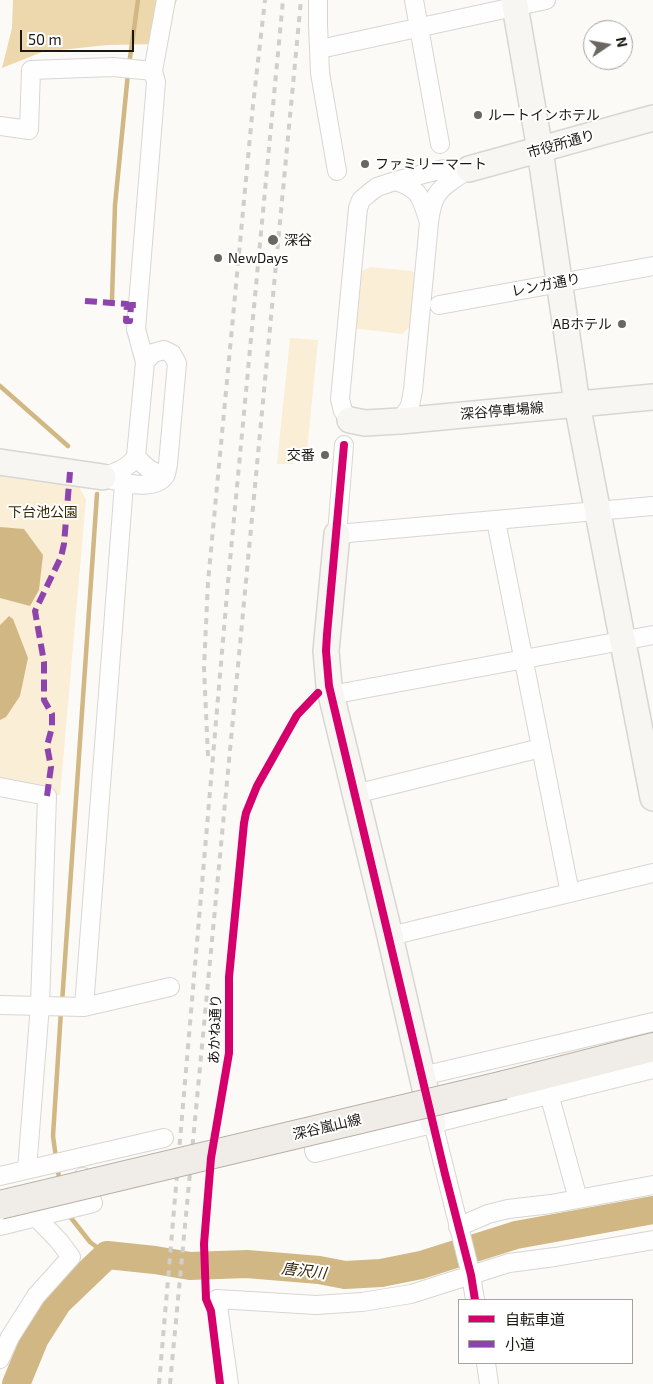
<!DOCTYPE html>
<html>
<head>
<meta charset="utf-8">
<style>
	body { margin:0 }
	#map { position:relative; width:653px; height:1384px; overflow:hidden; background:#fcfaf6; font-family:"Exo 2","Noto Sans JP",sans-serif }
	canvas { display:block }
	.legend { position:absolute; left:458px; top:1299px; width:175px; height:65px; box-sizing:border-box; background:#fff; border:1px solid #a3a3a1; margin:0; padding:6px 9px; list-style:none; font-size:15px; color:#1a1813 }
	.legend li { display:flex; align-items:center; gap:10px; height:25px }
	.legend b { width:25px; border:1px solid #a3a3a1 }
	.north { position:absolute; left:583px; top:20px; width:50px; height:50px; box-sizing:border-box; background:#fff; border:1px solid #a3a3a1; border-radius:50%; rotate:78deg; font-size:14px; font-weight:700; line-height:20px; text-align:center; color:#1a1813 }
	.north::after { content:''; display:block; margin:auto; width:18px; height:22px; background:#696762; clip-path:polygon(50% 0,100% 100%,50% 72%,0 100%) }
	.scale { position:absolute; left:20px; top:30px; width:114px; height:22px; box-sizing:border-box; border:2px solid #1a1813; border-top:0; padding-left:6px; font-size:15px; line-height:18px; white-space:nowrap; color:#1a1813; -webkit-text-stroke:4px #fff; paint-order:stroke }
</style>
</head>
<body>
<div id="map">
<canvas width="653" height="1384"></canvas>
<ul class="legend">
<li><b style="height:6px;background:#d6006c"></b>自転車道</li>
<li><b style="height:6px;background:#8e44ad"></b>小道</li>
</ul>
<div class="north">N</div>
<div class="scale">50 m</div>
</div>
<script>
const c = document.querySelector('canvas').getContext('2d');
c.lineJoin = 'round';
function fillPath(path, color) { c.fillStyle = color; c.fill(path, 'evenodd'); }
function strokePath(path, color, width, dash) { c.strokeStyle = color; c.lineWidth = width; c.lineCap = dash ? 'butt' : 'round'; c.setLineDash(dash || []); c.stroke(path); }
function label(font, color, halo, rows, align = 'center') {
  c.font = font + ' "Exo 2","Noto Sans JP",sans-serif'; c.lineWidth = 4; c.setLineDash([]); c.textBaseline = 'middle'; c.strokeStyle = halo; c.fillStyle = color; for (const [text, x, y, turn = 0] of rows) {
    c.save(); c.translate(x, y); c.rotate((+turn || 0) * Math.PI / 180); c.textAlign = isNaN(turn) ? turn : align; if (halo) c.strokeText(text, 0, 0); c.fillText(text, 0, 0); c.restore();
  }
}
fillPath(new Path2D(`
	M 370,267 L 412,271 L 415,274 L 413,324 L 402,334 L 352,328 L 358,273 Z
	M 290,338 L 318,340 L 307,451 L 295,451 L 293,464 L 277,464 Z
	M 0,462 L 70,472 L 86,499 L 60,795 L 40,795 L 0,787 Z`), '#faeed6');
fillPath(new Path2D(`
	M 13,0 L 177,0 L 160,44 L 107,45 L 42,52 L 2,68 L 12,28 Z`), '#edd8ae');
fillPath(new Path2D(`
	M 0,527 L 24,529 L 43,555 L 39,590 L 30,606 L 0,598 Z
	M 9,616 L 13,619 L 28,658 L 20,696 L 6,717 L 0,720 L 0,625 Z`), '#d1b783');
strokePath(new Path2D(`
	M 129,65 L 138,0
	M 112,299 L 115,205 L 128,73
	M 0,386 L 68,446
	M 62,1003 L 97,494
	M 56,1158 L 53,1136 L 61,1011
	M 57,1166 L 60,1183
	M 68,1214 L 90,1242 L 107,1255`), '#d1b783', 4.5);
strokePath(new Path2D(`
	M 16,1384 L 35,1338 L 58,1302 L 107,1255 L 155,1260 L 190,1266 L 247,1264 L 319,1270 L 345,1275 L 381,1273 L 421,1265 L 516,1235 L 653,1210`), '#d1b783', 28);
const street = new Path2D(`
	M 318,0 L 318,25 L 320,73 L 337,171
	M 414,0 L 440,144
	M 320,49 L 546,0
	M 0,126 L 29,130 L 31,70 L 113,67 L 153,71
	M 395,181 C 421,189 421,198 429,222
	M 439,305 L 653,266
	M 164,350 L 172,354 L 177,363 L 168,464 C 167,468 167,473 165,476 C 154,492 117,482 103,477 C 115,472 129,469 136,456 L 145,362 L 153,353 Z
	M 145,362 L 136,329 L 156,82 L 153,71 L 166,0
	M 350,420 L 343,411 L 340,399 L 358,208 L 361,200 L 368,194 L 377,187 L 395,181 L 444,169 L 469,169
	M 400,421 L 410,406 L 413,390 L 429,223 C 430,215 431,206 435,198 C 441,185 458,177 469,169
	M 344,445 L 337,534 L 653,506
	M 136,456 C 144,467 152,472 165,476
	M 496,521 L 570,893
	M 331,695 L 653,635
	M 0,787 L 47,796 L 40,1005 L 27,1169
	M 355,794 L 541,748
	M 390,936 L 653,873
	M 0,1005 L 84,1007 L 170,987
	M 84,1007 L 124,484
	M 422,1076 L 653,1022
	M 549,1094 L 578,1199
	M 433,1123 L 471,1275 L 475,1300
	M 314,1150 L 315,1153 L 653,1069
	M 0,1176 L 164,1138
	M 0,1226 L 93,1203 L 83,1177
	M 458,1227 L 488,1214 L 508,1209 L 551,1204 L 653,1185
	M 0,1359 L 10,1337 L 36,1296 L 71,1257 L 59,1241 L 36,1217
	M 486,1363 L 489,1384
	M 229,1384 L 217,1299 L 316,1305 L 362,1302 L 411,1294 L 509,1263 L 555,1257 L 653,1240`);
const secondary = new Path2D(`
	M 514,0 L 540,150 L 577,404 L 653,798
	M 469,169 L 653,118
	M 350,420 L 365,423 L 400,421 L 653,397
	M 0,462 L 103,477
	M 337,534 L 326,651 L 329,686 L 390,936 L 433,1123`);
const primary = new Path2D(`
	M 504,1085 L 653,1047`);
strokePath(street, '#d8d6d2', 20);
strokePath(secondary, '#d8d6d2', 28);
strokePath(primary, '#b7b1a5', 30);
strokePath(street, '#fffefe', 18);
strokePath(secondary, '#f7f6f3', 25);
strokePath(primary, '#f0ece7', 28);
strokePath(new Path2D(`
	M 208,756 L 204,668 L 208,582 L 253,105 L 265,0
	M 159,1384 L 228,582 L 283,0
	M 170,1384 L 301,0`), '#d0cfcd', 4, [6, 6]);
const primaryBridge = new Path2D(`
	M 0,1205 L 504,1085`);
strokePath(primaryBridge, '#b7b1a5', 30, []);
strokePath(primaryBridge, '#f0ece7', 28);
strokePath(new Path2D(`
	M 85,301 L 127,304 L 126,321 L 130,321 L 131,305 L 139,305
	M 47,796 L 51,767 L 47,746 L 52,727 L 52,714 L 44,700 L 44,662 L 35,611 L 61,557 L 64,544 L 70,472`), '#8e44ad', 6, [12, 6]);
strokePath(new Path2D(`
	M 344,445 L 327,634 L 326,651 L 329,686 L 445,1174 L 471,1275 L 475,1300
	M 220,1384 L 211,1311 L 206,1299 L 204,1244 L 211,1158 L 229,1053 L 229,977 L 244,823 L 246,813 L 257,786 L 297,715 L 318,693`), '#d6006c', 8);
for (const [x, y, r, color] of [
	[478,115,5,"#696762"],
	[365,164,5,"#696762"],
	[273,240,6,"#696762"],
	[218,258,5,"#696762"],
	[622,324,5,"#696762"],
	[325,455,5,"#696762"]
]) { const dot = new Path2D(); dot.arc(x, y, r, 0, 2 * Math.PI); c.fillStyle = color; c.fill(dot); strokePath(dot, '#fff', 2); }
label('14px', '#1a1813', '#fff', [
	["ルートインホテル",488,115],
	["ファミリーマート",375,164],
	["深谷",284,240],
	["NewDays",228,258],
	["ABホテル",612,324,"right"],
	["交番",315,455,"right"]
], 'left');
label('14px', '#1a1813', '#fff', [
	["市役所通り",561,144,-16],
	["レンガ通り",546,285,-11],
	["深谷停車場線",502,411,-5],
	["あかね通り",215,1029,-88],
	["深谷嵐山線",327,1127,-13]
]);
label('14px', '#362605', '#fff', [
	["下台池公園",43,512]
]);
label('italic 15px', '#362706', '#fff', [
	["唐沢川",304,1271,7]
]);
</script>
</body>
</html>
